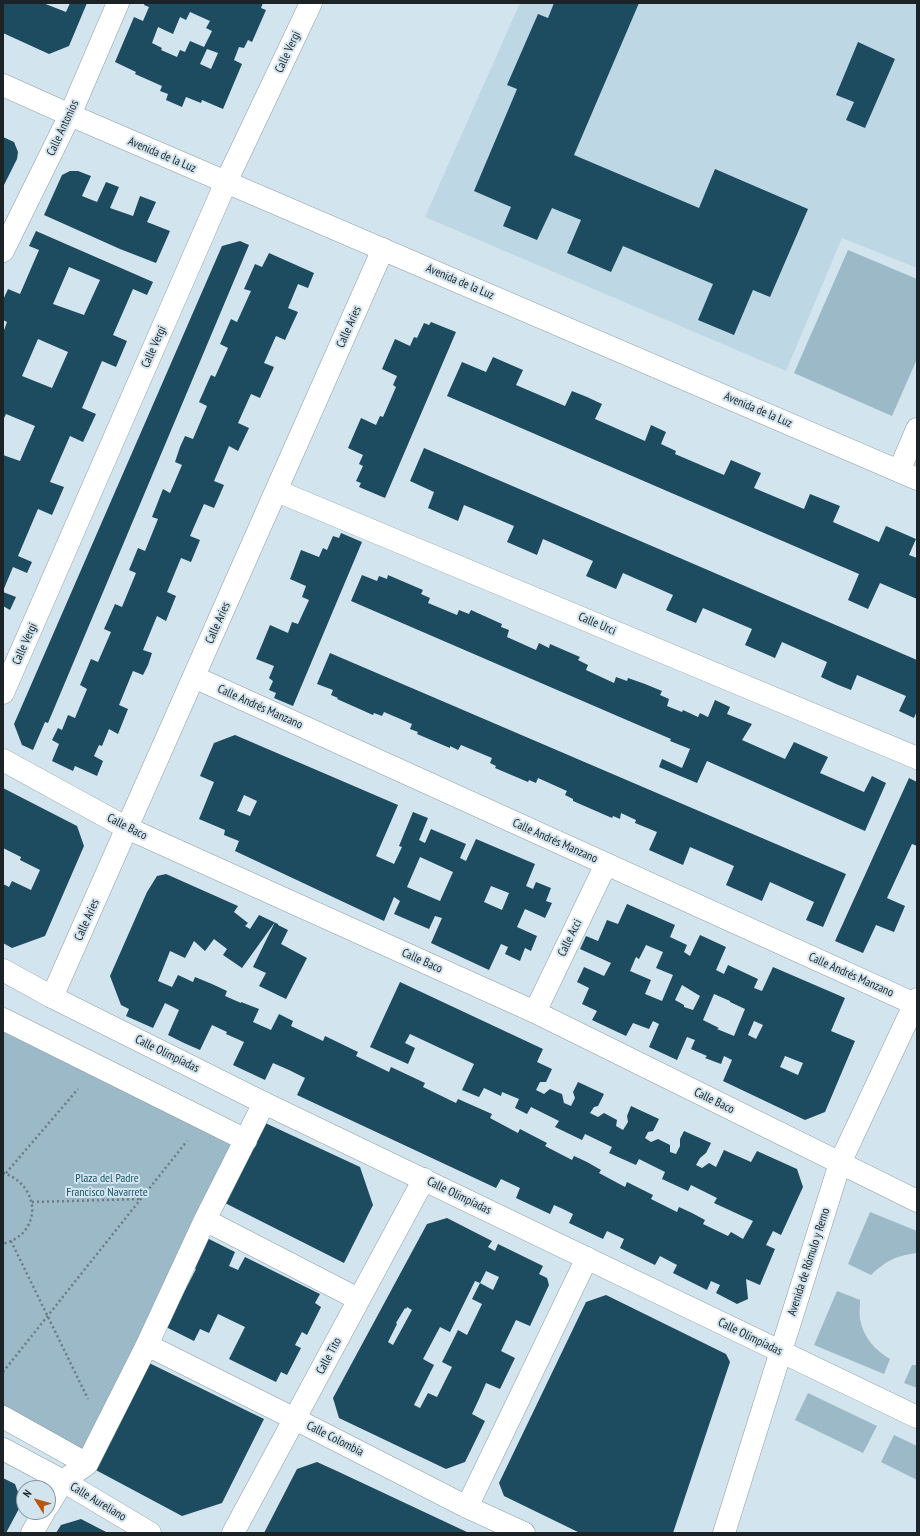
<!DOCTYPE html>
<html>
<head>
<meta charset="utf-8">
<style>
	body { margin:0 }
	#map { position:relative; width:920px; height:1536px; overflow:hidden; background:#d2e4ed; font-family:"PT Sans Narrow",sans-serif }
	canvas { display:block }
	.frame { position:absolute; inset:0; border:4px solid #1c2326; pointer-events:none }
	.north { position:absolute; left:16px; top:1480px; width:40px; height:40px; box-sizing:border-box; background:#d2e4ed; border:1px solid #89979d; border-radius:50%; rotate:307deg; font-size:11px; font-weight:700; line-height:16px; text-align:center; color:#1c2326 }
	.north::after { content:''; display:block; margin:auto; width:14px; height:18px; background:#b75710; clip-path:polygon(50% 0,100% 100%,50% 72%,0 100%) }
</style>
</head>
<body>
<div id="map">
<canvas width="920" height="1536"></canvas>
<div class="frame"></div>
<div class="north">N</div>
</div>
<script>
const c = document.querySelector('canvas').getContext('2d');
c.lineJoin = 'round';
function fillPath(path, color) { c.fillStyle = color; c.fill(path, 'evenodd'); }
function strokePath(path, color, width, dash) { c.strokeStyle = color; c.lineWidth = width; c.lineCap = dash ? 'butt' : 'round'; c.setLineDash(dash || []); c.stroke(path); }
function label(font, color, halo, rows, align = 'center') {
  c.font = font + ' "PT Sans Narrow",sans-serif'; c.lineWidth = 4; c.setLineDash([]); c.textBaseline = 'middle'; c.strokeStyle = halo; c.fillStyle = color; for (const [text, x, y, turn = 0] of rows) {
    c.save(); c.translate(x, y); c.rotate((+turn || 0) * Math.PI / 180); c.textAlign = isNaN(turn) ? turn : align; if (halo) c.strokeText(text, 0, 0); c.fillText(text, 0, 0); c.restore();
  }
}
fillPath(new Path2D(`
	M 520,3 L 917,3 L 917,268 L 842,238 L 786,371 L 425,217 Z`), '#bed7e4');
fillPath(new Path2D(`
	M 848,250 L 917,279 L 917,359 L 892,416 L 794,373 Z
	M 3,1019 L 246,1140 L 87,1464 L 3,1417 Z
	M 870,1212 L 917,1231 L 917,1253 C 896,1256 887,1260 871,1275 L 848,1264 Z
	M 837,1291 L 860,1300 C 860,1306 859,1313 860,1319 C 863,1337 875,1350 890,1359 L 884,1374 L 814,1345 Z
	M 912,1365 L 917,1365 L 917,1388 L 904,1383 Z
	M 808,1393 L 877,1426 L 863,1453 L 795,1420 Z
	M 894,1435 L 917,1446 L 917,1480 L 881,1462 Z`), '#9bb9c7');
fillPath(new Path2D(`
	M 3,3 L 43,3 L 66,12 L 70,3 L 87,3 L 69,46 L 49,54 L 3,33 Z
	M 145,3 L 263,3 L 261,8 L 266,10 L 252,42 L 248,40 L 244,48 L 239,47 L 234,60 L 242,64 L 223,109 L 202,100 L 201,103 L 186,97 L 182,107 L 166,100 L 168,94 L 160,91 L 162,86 L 135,74 L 136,72 L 115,62 L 134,17 L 143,21 L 149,7 L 144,5 ZM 190,12 L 210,21 L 206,28 L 212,31 L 204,47 L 190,41 L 185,52 L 180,50 L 177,57 L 161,50 L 162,48 L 152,43 L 158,27 L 173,34 L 180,17 L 186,20 ZM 207,49 L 218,53 L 211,69 L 200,64 Z
	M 554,3 L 639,3 L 574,155 L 699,208 L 715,169 L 808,209 L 770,297 L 753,290 L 734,335 L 698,320 L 713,284 L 623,246 L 611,272 L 567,253 L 581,220 L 552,208 L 537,240 L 503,226 L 511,207 L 474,191 L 517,89 L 507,85 L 538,14 L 548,18 Z
	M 858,42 L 895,59 L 865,128 L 846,120 L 854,102 L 836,95 Z
	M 3,137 L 14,142 L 18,152 L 17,159 L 3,187 Z
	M 70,171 L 78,171 L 91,176 L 82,196 L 97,202 L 106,182 L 119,187 L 110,208 L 133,216 L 140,196 L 156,202 L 147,222 L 170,231 L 156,263 L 120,249 L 44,215 L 62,175 Z
	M 36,231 L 153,282 L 147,295 L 133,289 L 113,335 L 127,341 L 116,367 L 102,361 L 82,408 L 96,414 L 83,442 L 70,436 L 50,482 L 64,487 L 52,515 L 38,509 L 18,556 L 32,562 L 27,573 L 13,567 L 3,591 L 3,455 L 20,461 L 35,426 L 6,414 L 3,420 L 3,333 L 7,322 L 3,320 L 3,300 L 8,289 L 20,294 L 39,250 L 29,246 ZM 69,267 L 100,280 L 84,315 L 53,304 ZM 38,339 L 68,352 L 52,388 L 22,376 Z
	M 240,241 L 249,245 L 48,723 L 45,722 L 33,750 L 22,745 L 14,724 L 222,246 Z
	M 269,253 L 314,273 L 308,288 L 298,284 L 288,308 L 298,312 L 285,340 L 276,336 L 264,363 L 274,367 L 260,398 L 251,394 L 238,423 L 249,428 L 238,451 L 229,446 L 214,481 L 224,485 L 214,508 L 204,504 L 190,536 L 200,540 L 191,562 L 181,558 L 167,592 L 176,596 L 166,621 L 157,616 L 143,650 L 152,653 L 148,665 L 143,675 L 133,671 L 119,705 L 128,709 L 118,734 L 109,729 L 102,746 L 99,745 L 94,756 L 103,761 L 97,776 L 75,766 L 73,771 L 52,761 L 59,744 L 52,740 L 58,728 L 62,730 L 68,715 L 75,718 L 87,689 L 80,685 L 91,659 L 98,662 L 111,632 L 104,629 L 115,604 L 122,607 L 136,573 L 129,570 L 138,548 L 145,551 L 158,519 L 152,517 L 163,489 L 170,493 L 182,465 L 175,462 L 180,447 L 185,436 L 193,439 L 207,406 L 199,402 L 211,375 L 215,377 L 228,348 L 220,344 L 231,319 L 237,322 L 251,291 L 244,289 L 255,264 L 262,267 Z
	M 431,322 L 456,332 L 385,498 L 359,487 L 361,483 L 356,481 L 363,466 L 359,464 L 363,455 L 348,448 L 361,418 L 376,425 L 380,416 L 383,417 L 396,387 L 393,385 L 397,376 L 382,369 L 395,339 L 410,346 L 414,337 L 417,338 L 424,323 L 429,325 Z
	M 493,357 L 523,370 L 516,385 L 565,406 L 572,391 L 587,397 L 602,404 L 595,419 L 645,441 L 651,425 L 666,432 L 661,444 L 676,451 L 675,454 L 724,475 L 731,460 L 761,473 L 754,488 L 804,509 L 810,494 L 840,506 L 833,522 L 879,542 L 886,526 L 916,539 L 909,555 L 917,558 L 917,599 L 880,583 L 868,609 L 848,600 L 859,574 L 447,396 L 462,362 L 486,372 Z
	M 424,448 L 917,660 L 917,711 L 914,718 L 899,711 L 906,696 L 857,675 L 851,690 L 836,684 L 821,677 L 827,662 L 782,642 L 775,658 L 745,645 L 752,629 L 703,608 L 696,623 L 666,610 L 673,595 L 623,573 L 616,589 L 586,576 L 593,561 L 543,539 L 537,555 L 507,542 L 514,526 L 464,505 L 458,521 L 428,508 L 434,492 L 410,481 Z
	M 341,533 L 362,542 L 293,706 L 274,698 L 276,693 L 269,690 L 273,681 L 269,678 L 274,666 L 256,659 L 270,625 L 288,633 L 292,622 L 298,624 L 309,600 L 302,597 L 306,586 L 290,579 L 301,550 L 319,557 L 323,548 L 327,550 L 333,536 L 339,538 Z
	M 362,575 L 377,581 L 379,576 L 387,579 L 388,575 L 423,590 L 421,594 L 430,598 L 428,603 L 457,615 L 459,610 L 469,614 L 471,610 L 502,624 L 501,627 L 509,630 L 507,637 L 536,650 L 539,643 L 549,648 L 550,644 L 580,657 L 578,660 L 588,665 L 586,670 L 614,683 L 616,677 L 627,681 L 628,678 L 645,684 L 662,691 L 660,695 L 669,699 L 667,706 L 682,712 L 683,710 L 698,717 L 700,713 L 708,717 L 715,700 L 730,707 L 727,714 L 752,724 L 742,740 L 785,759 L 794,742 L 828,757 L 820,773 L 864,792 L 872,776 L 886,783 L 865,831 L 707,761 L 697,783 L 659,767 L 662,759 L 682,768 L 690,749 L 670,741 L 671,739 L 629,721 L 351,601 Z
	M 3,592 L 16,597 L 10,610 L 3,606 Z
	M 330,653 L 846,874 L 823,927 L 806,920 L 814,902 L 770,882 L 762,901 L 726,885 L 734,866 L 690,847 L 683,865 L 649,850 L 657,832 L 635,823 L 636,820 L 621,813 L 620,819 L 613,816 L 612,818 L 573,801 L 573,799 L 565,795 L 567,791 L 538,778 L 536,783 L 529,780 L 528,782 L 495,768 L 496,766 L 490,763 L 492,758 L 461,745 L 458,750 L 450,746 L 450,748 L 417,734 L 418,732 L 410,729 L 412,724 L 384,712 L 382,716 L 374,713 L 373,715 L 337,699 L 338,698 L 331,695 L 333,690 L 317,684 Z
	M 235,735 L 398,805 L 376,856 L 392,863 L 394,864 L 402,847 L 399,846 L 413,812 L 428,818 L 419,840 L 425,843 L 431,829 L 466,844 L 460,858 L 466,861 L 476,839 L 535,864 L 526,886 L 533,889 L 536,882 L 551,888 L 546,901 L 552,903 L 545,918 L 525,909 L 517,927 L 537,936 L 531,951 L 525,948 L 520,961 L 505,954 L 508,947 L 501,944 L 489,970 L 431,943 L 442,918 L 435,916 L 429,929 L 394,914 L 400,901 L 394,897 L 384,921 L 235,851 L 239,841 L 224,835 L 225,830 L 199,819 L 214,782 L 200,776 L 208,757 L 214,743 ZM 244,795 L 257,801 L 250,816 L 237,811 ZM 420,857 L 453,872 L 440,901 L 407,887 ZM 491,886 L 509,893 L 502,910 L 484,902 Z
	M 909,778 L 917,782 L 917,846 L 912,844 L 887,898 L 905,906 L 894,932 L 876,925 L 863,953 L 835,941 Z
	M 3,788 L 77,826 L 84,846 L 45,936 L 12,948 L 3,943 L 3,884 L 9,887 L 12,881 L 31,890 L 40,870 L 20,860 L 21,857 L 3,848 Z
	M 166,874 L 238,906 L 234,912 L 248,923 L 245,926 L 250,929 L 259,915 L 278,924 L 278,925 L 288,930 L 281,944 L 307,958 L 286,999 L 259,986 L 266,973 L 253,967 L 275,922 L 242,968 L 223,955 L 227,949 L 214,939 L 205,951 L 194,941 L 185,958 L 170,951 L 158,981 L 172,987 L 178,975 L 193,982 L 195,977 L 212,984 L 227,991 L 225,996 L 241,1003 L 241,1002 L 259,1009 L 253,1022 L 271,1030 L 279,1014 L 293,1021 L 291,1026 L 323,1041 L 325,1036 L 358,1052 L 356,1056 L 389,1072 L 391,1067 L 425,1083 L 423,1087 L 456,1103 L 458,1099 L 492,1114 L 490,1118 L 518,1133 L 520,1129 L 547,1143 L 545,1146 L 572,1160 L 574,1156 L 587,1162 L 601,1170 L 599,1173 L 625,1187 L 627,1182 L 653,1195 L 651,1199 L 677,1212 L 679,1207 L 692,1213 L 705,1220 L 703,1224 L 728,1236 L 731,1232 L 743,1239 L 753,1221 L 714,1203 L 717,1198 L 691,1185 L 688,1191 L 662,1179 L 665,1172 L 639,1159 L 636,1165 L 609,1153 L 612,1147 L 585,1134 L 582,1140 L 555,1127 L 559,1121 L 531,1107 L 527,1114 L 515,1108 L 519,1099 L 502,1092 L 501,1096 L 484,1088 L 479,1097 L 462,1090 L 474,1064 L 410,1034 L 405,1043 L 415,1048 L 408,1064 L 370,1047 L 400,982 L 543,1049 L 537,1062 L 552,1069 L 546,1082 L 540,1082 L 536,1090 L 544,1094 L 550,1089 L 557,1092 L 562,1094 L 564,1103 L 571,1106 L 575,1098 L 573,1092 L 578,1082 L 604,1094 L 598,1106 L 594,1107 L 590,1113 L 598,1117 L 604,1113 L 617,1120 L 616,1126 L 623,1130 L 628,1122 L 627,1116 L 631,1106 L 659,1119 L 653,1131 L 648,1132 L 645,1138 L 651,1142 L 658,1139 L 670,1145 L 670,1152 L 676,1154 L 680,1146 L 680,1139 L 684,1131 L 711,1143 L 706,1153 L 700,1158 L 696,1165 L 702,1168 L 709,1163 L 716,1167 L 724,1150 L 751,1162 L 757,1151 L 797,1169 L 803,1187 L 781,1235 L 773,1231 L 766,1245 L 775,1249 L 760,1285 L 746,1279 L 748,1299 L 737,1304 L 716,1293 L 720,1285 L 711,1281 L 707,1290 L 673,1273 L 677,1265 L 660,1256 L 655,1265 L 620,1248 L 624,1239 L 607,1231 L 603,1239 L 569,1223 L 573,1214 L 563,1209 L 554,1205 L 550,1214 L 516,1198 L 520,1188 L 501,1179 L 496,1188 L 297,1095 L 305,1078 L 289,1070 L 273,1063 L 265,1080 L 233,1065 L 244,1042 L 226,1034 L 227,1032 L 212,1025 L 200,1050 L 184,1043 L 168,1035 L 179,1010 L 165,1003 L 153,1028 L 126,1016 L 129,1009 L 121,1005 L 110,976 L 147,892 L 157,876 Z
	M 627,904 L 675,925 L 670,937 L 687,945 L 684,952 L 690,956 L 700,935 L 726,947 L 716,970 L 724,974 L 728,965 L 758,979 L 754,988 L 762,991 L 773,967 L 845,998 L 831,1031 L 855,1041 L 825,1112 L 805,1120 L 723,1081 L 732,1060 L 724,1056 L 721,1064 L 705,1058 L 707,1056 L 691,1049 L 695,1040 L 687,1037 L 677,1060 L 649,1047 L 659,1024 L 653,1021 L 649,1029 L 633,1023 L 626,1036 L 592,1020 L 597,1011 L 582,1004 L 589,988 L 577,982 L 584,967 L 604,976 L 611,963 L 580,949 L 586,936 L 598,941 L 607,920 L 618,924 ZM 646,945 L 663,952 L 656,968 L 673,975 L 662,1001 L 645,994 L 651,980 L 630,971 L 636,957 L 639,959 ZM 682,985 L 700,996 L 693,1010 L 684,1007 L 684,1005 L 675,1000 ZM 714,994 L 730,1001 L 730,1002 L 745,1009 L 734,1036 L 717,1029 L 719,1028 L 703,1020 ZM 754,1021 L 763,1025 L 756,1039 L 748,1035 ZM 785,1056 L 803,1063 L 798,1075 L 780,1067 Z
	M 261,1121 L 360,1167 L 373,1205 L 344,1263 L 221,1201 Z
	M 447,1218 L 492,1241 L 488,1247 L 495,1251 L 498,1244 L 543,1266 L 539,1274 L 547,1278 L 549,1285 L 530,1326 L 516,1320 L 501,1351 L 515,1358 L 500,1389 L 486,1383 L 479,1399 L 472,1414 L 485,1421 L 465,1462 L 446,1469 L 339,1418 L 333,1398 L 427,1224 ZM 486,1271 L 499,1277 L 493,1290 L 480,1283 L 472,1299 L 482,1304 L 467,1335 L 458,1330 L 442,1362 L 452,1367 L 437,1397 L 428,1393 L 420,1408 L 414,1405 L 434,1365 L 423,1359 L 440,1327 L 450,1332 L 475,1281 L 480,1283 ZM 407,1307 L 412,1310 L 393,1345 L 388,1342 L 397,1324 L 396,1323 L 405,1308 L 406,1309 Z
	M 205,1237 L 235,1252 L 229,1266 L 238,1270 L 245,1257 L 320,1294 L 315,1303 L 321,1307 L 307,1335 L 302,1332 L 295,1345 L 301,1348 L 287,1375 L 281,1372 L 276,1382 L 229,1359 L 245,1327 L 218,1314 L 209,1333 L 200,1329 L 194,1341 L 162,1325 L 176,1296 L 181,1298 L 196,1269 L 190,1266 Z
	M 606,1295 L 726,1354 L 730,1362 L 673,1533 L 580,1533 L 504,1496 L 499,1483 L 586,1302 Z
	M 145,1361 L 264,1419 L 222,1503 L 182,1516 L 92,1468 Z
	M 317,1462 L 339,1472 L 469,1533 L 264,1533 L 297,1469 Z
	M 3,1478 L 15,1484 L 22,1503 L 6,1533 L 3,1533 Z
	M 81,1519 L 108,1533 L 56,1533 L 61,1525 Z`), '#1d4b60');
const pedestrian = new Path2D(`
	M 3,1019 L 246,1140
	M 205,1220 L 358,1299
	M 3,1417 L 87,1464
	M 63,1481 L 87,1464 L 147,1345 L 205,1220 L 264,1103`);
const minor = new Path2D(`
	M 70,115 L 118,3
	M 899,471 L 917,429
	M 277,491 L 917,758
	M 194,677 L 917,1005
	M 3,693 L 226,182 L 311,3
	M 3,760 L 127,828 L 535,1012 L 917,1201
	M 52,997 L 383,249
	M 535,1012 L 606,864
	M 147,1345 L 295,1419 L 467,1507 L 524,1533
	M 48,1506 L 63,1481
	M 467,1507 L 587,1258
	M 32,1533 L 44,1512
	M 233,1533 L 424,1179`);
const tertiary = new Path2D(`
	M 3,85 L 70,115 L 917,479
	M 3,251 L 70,115
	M 3,970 L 52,997 L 264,1103 L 917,1417
	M 3,1449 L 63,1481 L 150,1533
	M 724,1533 L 840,1163 L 917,999`);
strokePath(pedestrian, '#8c9da6', 23);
strokePath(minor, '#8c9da6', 23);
strokePath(tertiary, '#8c9da6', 23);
strokePath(new Path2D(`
	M 3,1173 C 27,1180 41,1207 26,1229 C 21,1237 12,1241 3,1244
	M 6,1173 L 78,1089
	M 32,1202 L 142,1199
	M 11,1241 L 88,1399
	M 3,1372 L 187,1141`), '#6e7a80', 2.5, [2, 3]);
strokePath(pedestrian, '#fff', 22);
strokePath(minor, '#fff', 22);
strokePath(tertiary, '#fff', 22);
label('12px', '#1c2326', '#d2e4ed', [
	["Calle Vergi",288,52,-65],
	["Calle Antonios",63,128,-65],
	["Avenida de la Luz",162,155,23],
	["Avenida de la Luz",460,282,23],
	["Calle Aries",349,327,-66],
	["Calle Vergi",154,347,-66],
	["Avenida de la Luz",758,410,23],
	["Calle Aries",218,623,-66],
	["Calle Urci",597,624,23],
	["Calle Vergi",25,644,-66],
	["Calle Andrés Manzano",260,707,24],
	["Calle Baco",127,827,27],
	["Calle Andrés Manzano",555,841,24],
	["Calle Aries",87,920,-66],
	["Calle Acci",570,938,-64],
	["Calle Baco",422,961,24],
	["Calle Andrés Manzano",851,975,24],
	["Calle Olimpíadas",167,1054,26],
	["Calle Baco",714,1101,26],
	["Calle Olimpíadas",459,1196,26],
	["Avenida de Rómulo y Remo",809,1262,-72],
	["Calle Olimpíadas",750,1337,26],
	["Calle Tito",329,1356,-62],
	["Calle Colombia",335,1439,27],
	["Calle Aureliano",98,1502,31]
]);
label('12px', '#19556e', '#d2e4ed', [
	["Plaza del Padre",107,1179],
	["Francisco Navarrete",107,1193]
]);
</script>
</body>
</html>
